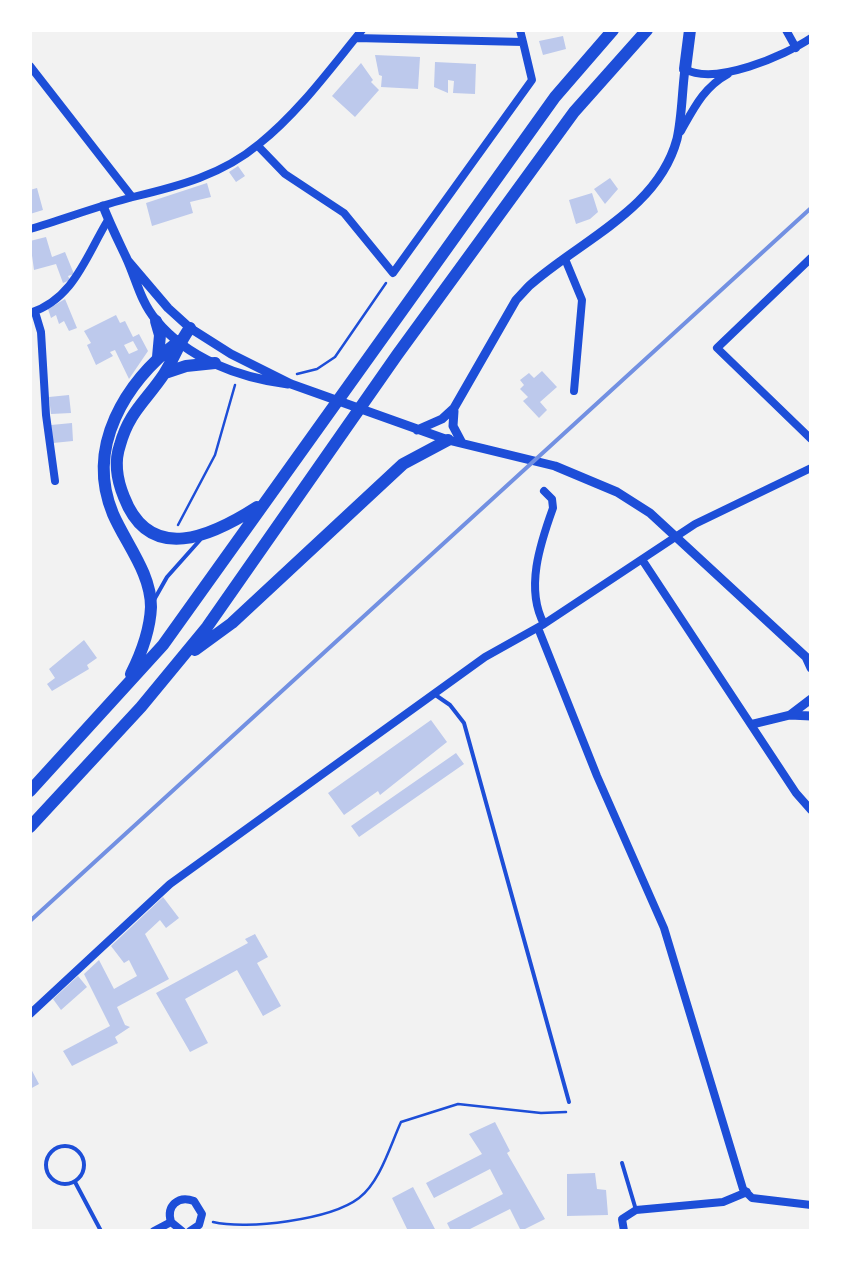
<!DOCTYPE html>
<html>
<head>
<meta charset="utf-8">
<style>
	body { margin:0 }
	#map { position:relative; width:841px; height:1261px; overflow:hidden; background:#f2f2f2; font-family:"Libre Baskerville",serif }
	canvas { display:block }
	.frame { position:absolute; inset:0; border:32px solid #fff; pointer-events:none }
</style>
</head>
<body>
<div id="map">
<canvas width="841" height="1261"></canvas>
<div class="frame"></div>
</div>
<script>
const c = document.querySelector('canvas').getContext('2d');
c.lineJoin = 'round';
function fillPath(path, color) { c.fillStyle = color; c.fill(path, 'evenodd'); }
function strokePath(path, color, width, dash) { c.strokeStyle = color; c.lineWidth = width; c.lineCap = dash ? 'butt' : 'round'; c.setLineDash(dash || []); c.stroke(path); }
fillPath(new Path2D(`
	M 563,36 L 566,49 L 543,55 L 539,41 Z
	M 375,55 L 420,57 L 418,89 L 381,87 L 382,76 L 379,75 Z
	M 435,62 L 476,64 L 475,94 L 453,93 L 454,81 L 448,80 L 448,93 L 434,87 Z
	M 361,63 L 373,80 L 371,82 L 379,90 L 355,117 L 332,96 Z
	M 238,166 L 245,176 L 236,182 L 229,172 Z
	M 610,178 L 618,189 L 605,204 L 594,189 Z
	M 207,183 L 211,197 L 190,202 L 193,213 L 152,226 L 146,203 Z
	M 37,188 L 43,210 L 30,214 L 30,190 Z
	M 592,193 L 598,212 L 590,219 L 576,224 L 569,200 Z
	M 46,237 L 52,257 L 65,252 L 74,274 L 68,276 L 70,280 L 63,283 L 56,264 L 34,270 L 30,241 Z
	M 65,299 L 77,328 L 69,331 L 64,321 L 59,324 L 56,315 L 51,318 L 48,309 Z
	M 116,315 L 120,323 L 125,321 L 133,337 L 139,334 L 148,351 L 129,379 L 115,350 L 110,352 L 113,356 L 96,365 L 87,345 L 91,343 L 84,331 ZM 133,341 L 138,350 L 129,354 L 124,345 Z
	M 542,371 L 557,387 L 540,402 L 547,410 L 539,418 L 523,401 L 528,397 L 520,389 L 524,385 L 520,380 L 529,373 L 534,378 Z
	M 69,395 L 71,413 L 51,414 L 49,397 Z
	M 72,423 L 73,441 L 53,443 L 51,425 Z
	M 84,640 L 97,658 L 87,665 L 89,669 L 52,691 L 47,684 L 55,678 L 49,669 Z
	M 431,720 L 447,742 L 380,795 L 378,791 L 344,815 L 328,793 Z
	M 456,753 L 464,764 L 359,837 L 351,826 Z
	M 163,897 L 179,918 L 166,928 L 160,920 L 145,934 L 169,979 L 117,1007 L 125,1025 L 130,1027 L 115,1037 L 118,1043 L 72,1066 L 63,1051 L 110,1026 L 84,974 L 99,960 L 114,989 L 137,976 L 129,960 L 124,963 L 111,946 Z
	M 255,934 L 268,957 L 257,963 L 281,1006 L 263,1016 L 237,970 L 185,999 L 208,1043 L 190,1052 L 156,993 L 248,943 L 245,939 Z
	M 78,976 L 87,987 L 61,1010 L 53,999 Z
	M 30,1067 L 39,1084 L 30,1089 Z
	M 495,1122 L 510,1151 L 507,1153 L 545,1219 L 521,1231 L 510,1209 L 466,1231 L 451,1231 L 447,1223 L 503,1194 L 490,1169 L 434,1198 L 426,1183 L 482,1154 L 469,1134 Z
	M 595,1173 L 597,1189 L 606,1190 L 608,1215 L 567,1216 L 567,1174 Z
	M 413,1187 L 436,1231 L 408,1231 L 392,1198 Z`), '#bdc9ec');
strokePath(new Path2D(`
	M 297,374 L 317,369 L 335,357 L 386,283
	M 178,525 L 215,455 L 235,385
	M 213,1222 C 247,1230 330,1220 359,1198 C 380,1182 390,1146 401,1122 L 458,1104 L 541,1113 L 566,1112`), '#1d4ed8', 2.5);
strokePath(new Path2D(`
	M 154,600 L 167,577 L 200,540
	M 434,694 L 450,705 L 464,723 L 569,1102
	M46 1165a19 19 0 1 1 38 0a19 19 0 1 1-38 0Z
	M 622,1163 L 636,1210
	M 75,1182 L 101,1231`), '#1d4ed8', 4);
strokePath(new Path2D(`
	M 786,30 L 796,48
	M 356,38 L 523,42 L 520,30
	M 30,66 L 132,197
	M 685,69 C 715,86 784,56 811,38
	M 681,131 C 694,108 704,87 728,74
	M 258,146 L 285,174 L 344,213 L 393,273 L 532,80 L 523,42
	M 30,229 C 64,219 98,206 133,197 C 179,186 222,175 259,144 C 299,112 330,69 362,30
	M 811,258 L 717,348 L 811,439
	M 565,259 L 582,300 L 574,391
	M 35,312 L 41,332 L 46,415 L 55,481
	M 30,313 C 74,299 86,256 108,220
	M 643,561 L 796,793 L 811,810
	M 544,624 C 525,589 540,544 553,508 L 552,499 L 544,491
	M 538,628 L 597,776 L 664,928 L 743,1189 L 752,1198 L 811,1205
	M 30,1014 L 170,884 L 485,657 L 544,624 L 695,524 L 811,468
	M 154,1231 L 171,1222
	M 182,1231 L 171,1222 C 166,1206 178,1195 194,1201 L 202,1214 L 199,1225 L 190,1231
	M 624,1231 L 622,1219 L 636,1210 L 723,1202 L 747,1192`), '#1d4ed8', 8);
strokePath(new Path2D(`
	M 103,206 C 110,224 118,240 126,257 C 136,278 140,301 156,320 C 188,359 240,378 288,384
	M 128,261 L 168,308 L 190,328 L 231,354 L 291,384 L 448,440 L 555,466 L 617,492 L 650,513 L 806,657 L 811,668
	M 454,411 L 453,426 L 462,443
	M 417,430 L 442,419 L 454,408 L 516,300 L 529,286 C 579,241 658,210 677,139 C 682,117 682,91 685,69
	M 790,715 L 811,699
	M 753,724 L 790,715 L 811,716`), '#1d4ed8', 9);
strokePath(new Path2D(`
	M 685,69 L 690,30
	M 156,321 L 160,335 L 158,357
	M 190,328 C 179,342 174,359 164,374 C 146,401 129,412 120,445 C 114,462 117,480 124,497 C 150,565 212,536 257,507
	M 165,373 L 186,366 L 215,363
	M 195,650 L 232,623 L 403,464 L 448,440
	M 131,674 C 141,654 150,630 151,607 C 151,573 126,544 113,514 C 85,447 125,382 179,341
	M 30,791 L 163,645 L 555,97 L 613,30
	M 30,827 L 141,707 L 207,627 L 397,355 L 574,112 L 647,30`), '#1d4ed8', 12);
strokePath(new Path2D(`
	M 30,921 L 811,208`), '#7290e2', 4);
</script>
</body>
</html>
